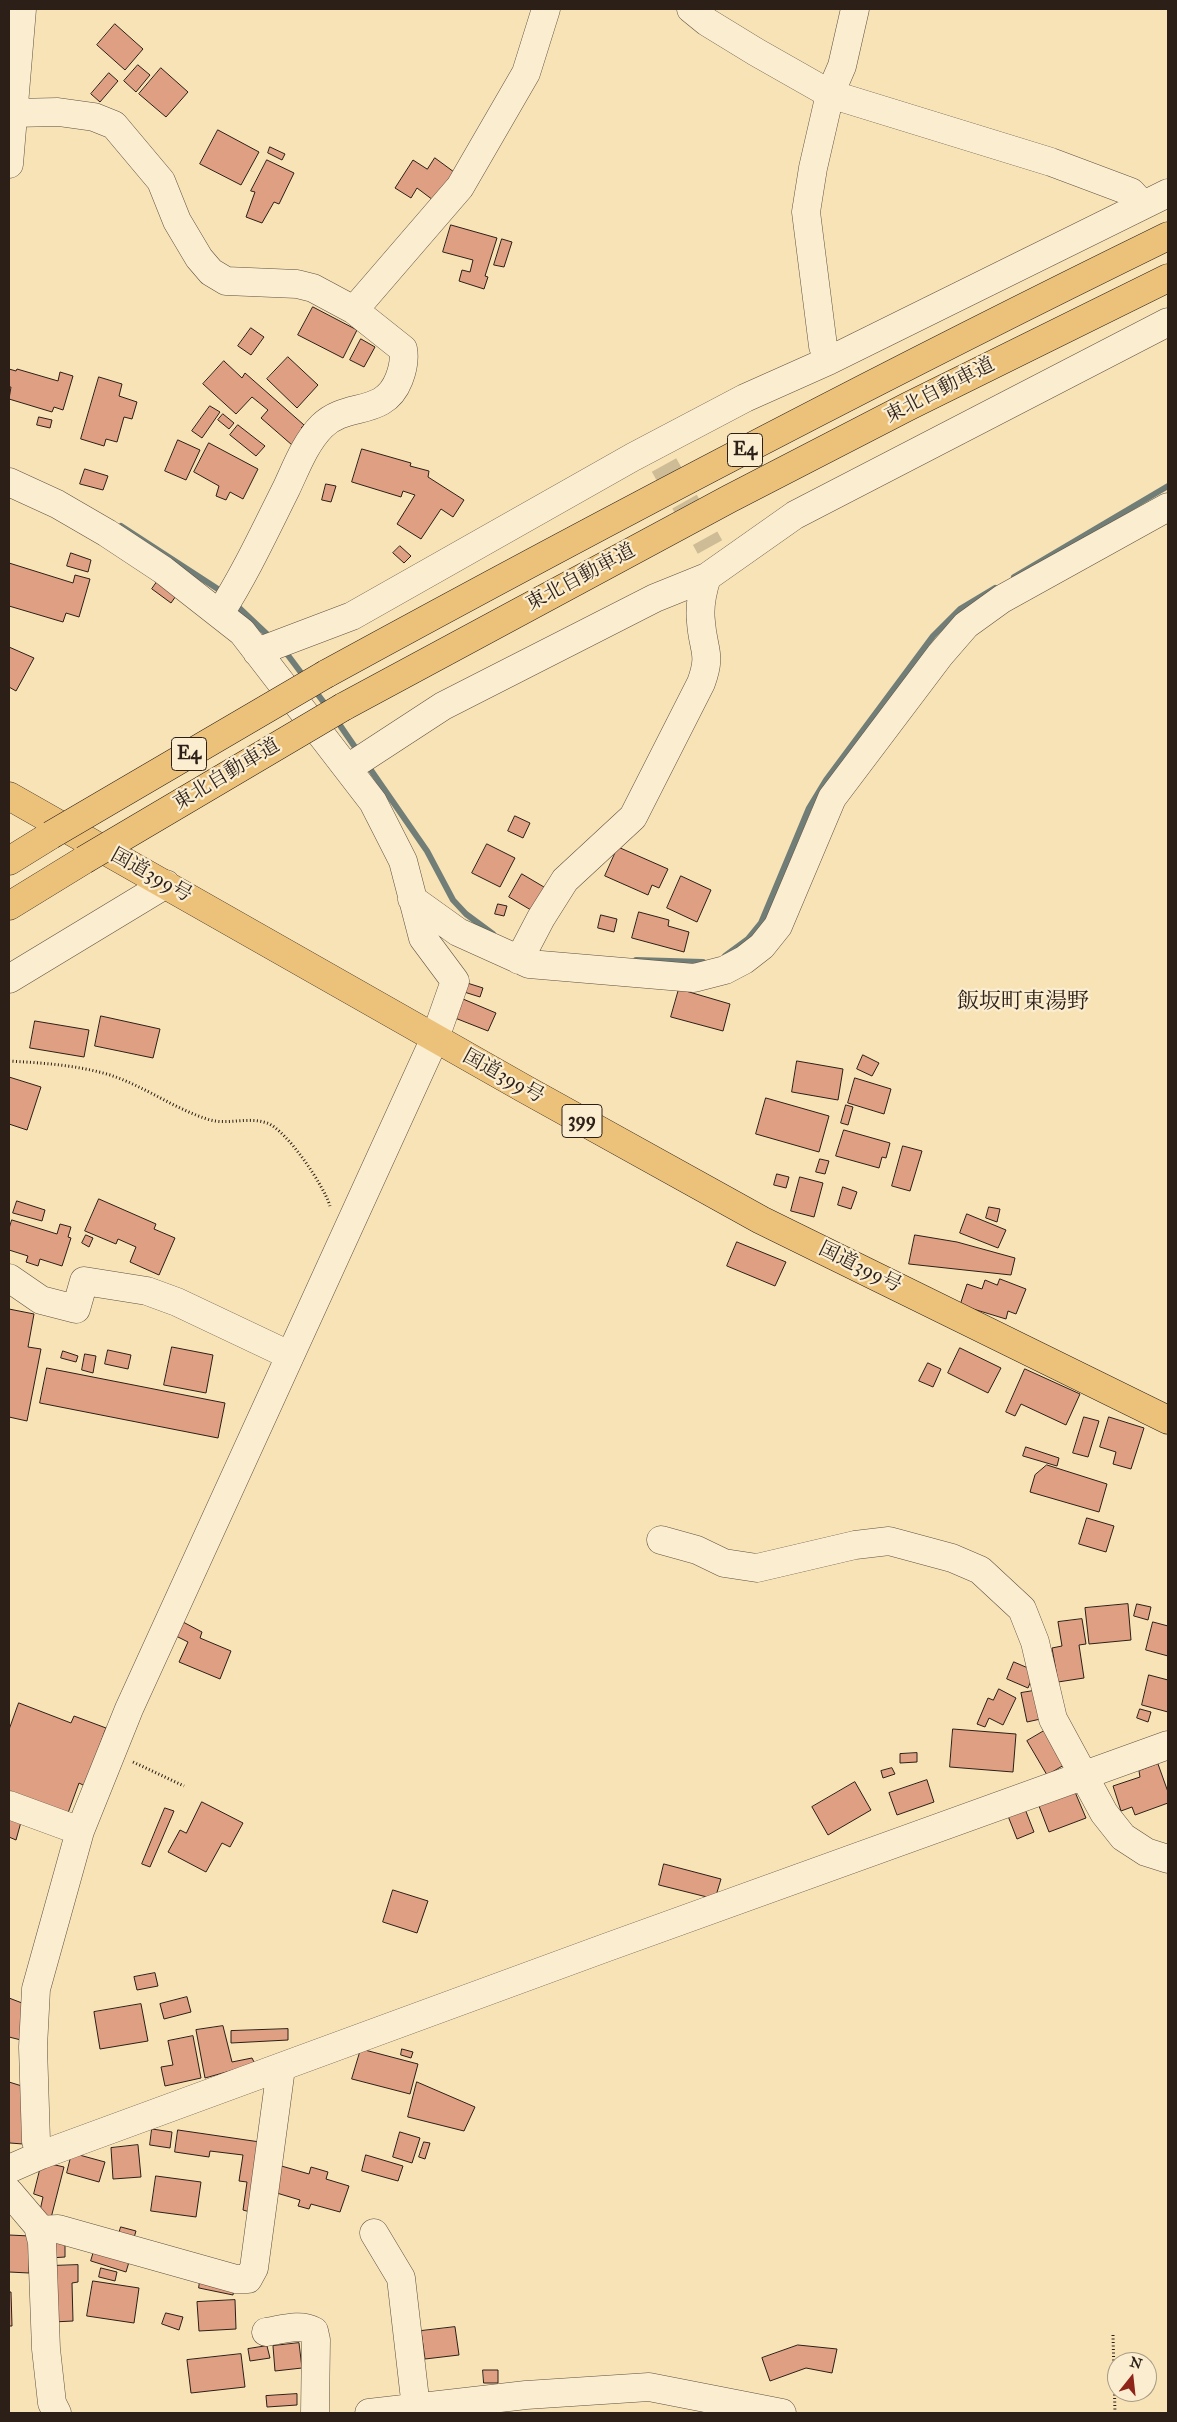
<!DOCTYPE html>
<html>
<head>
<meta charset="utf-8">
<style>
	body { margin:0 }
	#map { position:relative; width:1177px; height:2422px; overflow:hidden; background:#f7e3b6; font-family:"IM FELL Great Primer",serif }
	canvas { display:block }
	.frame { position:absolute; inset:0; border:10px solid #2c1f18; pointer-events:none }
	.north { position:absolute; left:1107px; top:2352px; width:50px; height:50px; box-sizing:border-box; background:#faedd0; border:1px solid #a89b86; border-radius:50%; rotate:16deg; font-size:14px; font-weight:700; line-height:20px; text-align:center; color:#2c1f18 }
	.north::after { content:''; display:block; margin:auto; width:18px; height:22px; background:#8f2418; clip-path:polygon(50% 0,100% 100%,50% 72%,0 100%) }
</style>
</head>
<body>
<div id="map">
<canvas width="1177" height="2422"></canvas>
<div class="frame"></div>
<div class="north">N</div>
</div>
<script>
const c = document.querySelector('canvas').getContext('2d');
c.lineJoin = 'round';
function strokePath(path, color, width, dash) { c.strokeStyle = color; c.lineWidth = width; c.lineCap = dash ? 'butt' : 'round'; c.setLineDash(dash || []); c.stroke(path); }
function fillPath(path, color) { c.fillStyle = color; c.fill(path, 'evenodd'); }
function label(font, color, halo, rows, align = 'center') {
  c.font = font + ' "IM FELL Great Primer","Noto Serif JP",serif'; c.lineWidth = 4.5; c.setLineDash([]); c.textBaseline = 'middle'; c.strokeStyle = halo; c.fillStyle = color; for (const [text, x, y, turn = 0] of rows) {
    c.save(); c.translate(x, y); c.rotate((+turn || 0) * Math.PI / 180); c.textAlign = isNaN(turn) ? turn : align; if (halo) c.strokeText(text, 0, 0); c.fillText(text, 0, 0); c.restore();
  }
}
strokePath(new Path2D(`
	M 121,526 L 224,593
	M 1014,577 L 1168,486
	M 235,604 L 271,638
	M 284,650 L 305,678
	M 313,688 L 328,708
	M 335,718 L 359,753
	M 366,763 L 427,851 L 453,900 L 466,914 L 493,934
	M 725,956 L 748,939 L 761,923 L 809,808 L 826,780 L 933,636 L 960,609 L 995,588
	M 636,960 L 703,962`), '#717e77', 6);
const building = new Path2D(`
	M 115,24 L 143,49 L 125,70 L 97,45 Z
	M 138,65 L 150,75 L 136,92 L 124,81 Z
	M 161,68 L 188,92 L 166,117 L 139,94 Z
	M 109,73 L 118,81 L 100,102 L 91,94 Z
	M 218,130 L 259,152 L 241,185 L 200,164 Z
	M 270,147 L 285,154 L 282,160 L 268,153 Z
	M 435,158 L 454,172 L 433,200 L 417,188 L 411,198 L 395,188 L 413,160 L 427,169 Z
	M 267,160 L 294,173 L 279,204 L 274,202 L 262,223 L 246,217 L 255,192 L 251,191 Z
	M 451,225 L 497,238 L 485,276 L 488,277 L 484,289 L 459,281 L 462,270 L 470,272 L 473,260 L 443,252 Z
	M 502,239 L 512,242 L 504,267 L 494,265 Z
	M 313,307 L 357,330 L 343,358 L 298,335 Z
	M 251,328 L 264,337 L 251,355 L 238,346 Z
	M 361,339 L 375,347 L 364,367 L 350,360 Z
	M 288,357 L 318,385 L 297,408 L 267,379 Z
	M 224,361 L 242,378 L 245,373 L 304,425 L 301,428 L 305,431 L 292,445 L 261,418 L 268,410 L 252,397 L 236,414 L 203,384 Z
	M 9,369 L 16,371 L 17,369 L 58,381 L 60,372 L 73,376 L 63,410 L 54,407 L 52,412 L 9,399 L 11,387 L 9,387 Z
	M 99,377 L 122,384 L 119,396 L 137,402 L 132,419 L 124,417 L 117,442 L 106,439 L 104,446 L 81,439 Z
	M 210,406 L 220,412 L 202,438 L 192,431 Z
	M 223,414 L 234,423 L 229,429 L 218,420 Z
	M 39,417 L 52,420 L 50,428 L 37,425 Z
	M 238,425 L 265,446 L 256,456 L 230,435 Z
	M 178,440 L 200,450 L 186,480 L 165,471 Z
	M 209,443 L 258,469 L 243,499 L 230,492 L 226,500 L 216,496 L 219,486 L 194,472 Z
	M 362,449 L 411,463 L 410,466 L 429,471 L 428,477 L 464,500 L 453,517 L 441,509 L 421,539 L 397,524 L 415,495 L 403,491 L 401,497 L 352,482 Z
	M 85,469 L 108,476 L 103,490 L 80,484 Z
	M 326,484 L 336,486 L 331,502 L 322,500 Z
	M 400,546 L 411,556 L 404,563 L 393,553 Z
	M 71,553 L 91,560 L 88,572 L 67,566 Z
	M 9,563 L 73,583 L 75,575 L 90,579 L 79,617 L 66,613 L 63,622 L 9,606 Z
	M 159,579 L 178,593 L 171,603 L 152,589 Z
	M 9,647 L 34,658 L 16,691 L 9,687 Z
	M 515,816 L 530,823 L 523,838 L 508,831 Z
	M 487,844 L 515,858 L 500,887 L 472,873 Z
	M 618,847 L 668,869 L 659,888 L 652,885 L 648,895 L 605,876 Z
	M 522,874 L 549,890 L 536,913 L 509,897 Z
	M 681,876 L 711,890 L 697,922 L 667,908 Z
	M 498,904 L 507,906 L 504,916 L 495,914 Z
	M 639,912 L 669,920 L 668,926 L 689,932 L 684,952 L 632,938 Z
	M 601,915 L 617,919 L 614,932 L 598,928 Z
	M 464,982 L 483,988 L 480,997 L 461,991 Z
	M 679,989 L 730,1004 L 723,1031 L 671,1017 Z
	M 463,999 L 496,1013 L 488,1031 L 455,1018 Z
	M 101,1016 L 160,1029 L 153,1058 L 95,1046 Z
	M 35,1021 L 89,1030 L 84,1057 L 30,1048 Z
	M 863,1055 L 879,1063 L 872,1076 L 857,1069 Z
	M 797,1061 L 843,1069 L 838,1100 L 792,1092 Z
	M 9,1077 L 41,1087 L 27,1130 L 9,1124 Z
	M 855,1078 L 891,1089 L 884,1114 L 848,1103 Z
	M 766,1098 L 829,1116 L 819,1152 L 756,1134 Z
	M 846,1105 L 853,1107 L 848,1125 L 841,1123 Z
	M 844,1130 L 890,1143 L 886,1158 L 882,1157 L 879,1168 L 836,1156 Z
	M 903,1146 L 922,1151 L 910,1191 L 892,1186 Z
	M 820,1159 L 829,1161 L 825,1174 L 816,1172 Z
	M 777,1174 L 789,1177 L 786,1188 L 774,1185 Z
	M 800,1177 L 823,1183 L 814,1217 L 791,1211 Z
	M 843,1187 L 857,1192 L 851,1209 L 838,1205 Z
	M 99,1199 L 156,1224 L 154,1229 L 175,1238 L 159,1275 L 130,1262 L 136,1247 L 118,1239 L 116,1244 L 85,1231 Z
	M 17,1201 L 45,1210 L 42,1221 L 13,1213 Z
	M 989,1207 L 1000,1209 L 997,1222 L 986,1218 Z
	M 967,1214 L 1006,1230 L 998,1248 L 960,1233 Z
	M 12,1220 L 57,1234 L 60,1224 L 71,1227 L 68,1237 L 71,1238 L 62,1266 L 40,1259 L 38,1266 L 26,1262 L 28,1256 L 9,1250 L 9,1229 Z
	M 86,1235 L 93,1238 L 89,1247 L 82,1243 Z
	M 915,1235 L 957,1242 L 1015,1258 L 1011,1275 L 909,1264 Z
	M 737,1242 L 786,1262 L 775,1286 L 727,1266 Z
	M 1000,1279 L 1026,1289 L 1016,1314 L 1008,1311 L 1006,1319 L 960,1305 L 967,1284 L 982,1289 L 985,1280 L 997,1285 Z
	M 9,1309 L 34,1314 L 28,1347 L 41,1349 L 27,1421 L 9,1417 Z
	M 172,1347 L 213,1355 L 206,1393 L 164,1385 Z
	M 960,1348 L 1001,1368 L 988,1393 L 948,1373 Z
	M 108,1350 L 131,1355 L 128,1369 L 105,1364 Z
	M 63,1351 L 78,1356 L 76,1362 L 61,1358 Z
	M 85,1354 L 96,1356 L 93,1373 L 82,1370 Z
	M 928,1363 L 941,1369 L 933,1387 L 919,1381 Z
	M 47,1368 L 225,1403 L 218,1438 L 40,1403 Z
	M 1025,1369 L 1080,1394 L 1066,1425 L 1021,1404 L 1015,1416 L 1006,1412 Z
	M 1084,1417 L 1099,1421 L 1088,1457 L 1073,1453 Z
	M 1109,1417 L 1144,1428 L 1131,1469 L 1113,1464 L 1116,1452 L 1100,1447 Z
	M 1026,1447 L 1059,1458 L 1057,1466 L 1023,1456 Z
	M 1047,1465 L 1107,1484 L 1099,1512 L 1030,1492 L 1035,1475 Z
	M 1087,1518 L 1114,1526 L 1106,1552 L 1079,1544 Z
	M 1128,1604 L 1131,1640 L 1089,1644 L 1085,1608 Z
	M 1137,1604 L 1151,1607 L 1148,1620 L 1134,1616 Z
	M 1082,1619 L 1086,1644 L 1079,1645 L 1084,1678 L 1058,1682 L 1052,1648 L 1062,1646 L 1058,1622 Z
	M 183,1622 L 202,1632 L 200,1638 L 231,1651 L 220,1679 L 179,1662 L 188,1642 L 176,1636 Z
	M 1153,1622 L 1168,1626 L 1168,1656 L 1146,1650 Z
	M 1014,1662 L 1035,1671 L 1028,1688 L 1007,1679 Z
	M 1149,1675 L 1168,1680 L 1168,1712 L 1142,1705 Z
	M 999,1689 L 1016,1698 L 1003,1725 L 989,1718 L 985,1727 L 977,1724 L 988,1698 L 993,1700 Z
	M 1039,1690 L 1045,1718 L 1027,1722 L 1021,1693 Z
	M 19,1703 L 71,1723 L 74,1716 L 106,1728 L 85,1786 L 79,1783 L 68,1813 L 9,1791 L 9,1730 Z
	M 1140,1709 L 1151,1712 L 1148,1722 L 1137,1718 Z
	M 953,1729 L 1016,1734 L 1013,1772 L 950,1767 Z
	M 1044,1731 L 1064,1765 L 1047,1775 L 1027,1741 Z
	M 917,1753 L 917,1762 L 900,1763 L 900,1754 Z
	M 1158,1764 L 1168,1792 L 1168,1803 L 1135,1815 L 1132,1807 L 1121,1811 L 1113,1786 L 1140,1777 L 1139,1771 Z
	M 892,1768 L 895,1774 L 883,1778 L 881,1771 Z
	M 927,1780 L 934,1802 L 897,1815 L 889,1793 Z
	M 855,1782 L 871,1810 L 828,1835 L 812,1807 Z
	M 1075,1792 L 1086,1818 L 1049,1832 L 1039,1806 Z
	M 202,1802 L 243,1823 L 230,1847 L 222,1843 L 206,1872 L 168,1852 L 180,1830 L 186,1833 Z
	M 165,1808 L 174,1811 L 150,1867 L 142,1864 Z
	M 1025,1809 L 1034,1832 L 1017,1839 L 1008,1816 Z
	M 9,1817 L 21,1822 L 16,1840 L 9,1837 Z
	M 664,1864 L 721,1879 L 715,1899 L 659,1885 Z
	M 393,1890 L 428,1901 L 417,1933 L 383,1922 Z
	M 155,1973 L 158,1986 L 137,1990 L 134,1977 Z
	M 187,1997 L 191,2012 L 164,2019 L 160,2004 Z
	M 9,1998 L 22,2003 L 21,2040 L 9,2037 Z
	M 141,2004 L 148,2041 L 100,2049 L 94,2012 Z
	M 223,2026 L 232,2062 L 252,2058 L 255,2064 L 205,2078 L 196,2030 Z
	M 288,2029 L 288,2040 L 231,2043 L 231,2031 Z
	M 193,2036 L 201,2078 L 165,2086 L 161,2067 L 173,2065 L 168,2041 Z
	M 361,2049 L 418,2064 L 410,2094 L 352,2079 Z
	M 402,2049 L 413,2052 L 411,2058 L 401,2055 Z
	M 9,2082 L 25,2087 L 23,2144 L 10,2143 Z
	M 417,2082 L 475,2107 L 464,2131 L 408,2117 Z
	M 152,2129 L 172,2132 L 170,2148 L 150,2145 Z
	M 178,2130 L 260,2142 L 250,2212 L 243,2210 L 247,2182 L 239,2181 L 243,2155 L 210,2151 L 209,2157 L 175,2152 Z
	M 400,2132 L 420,2138 L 412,2163 L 393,2157 Z
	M 424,2142 L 430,2143 L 425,2159 L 419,2157 Z
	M 138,2145 L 141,2177 L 113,2179 L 111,2148 Z
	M 72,2153 L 105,2162 L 99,2182 L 67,2173 Z
	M 366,2155 L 403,2166 L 398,2181 L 362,2171 Z
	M 42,2162 L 64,2167 L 51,2218 L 39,2215 L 43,2197 L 34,2194 Z
	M 278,2165 L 309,2174 L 311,2167 L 328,2172 L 326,2179 L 349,2186 L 340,2212 L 311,2204 L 309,2209 L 298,2206 L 300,2200 L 270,2191 Z
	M 156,2176 L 201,2182 L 196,2217 L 151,2211 Z
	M 121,2227 L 136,2231 L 133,2241 L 118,2237 Z
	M 9,2235 L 30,2236 L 29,2273 L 9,2272 Z
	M 50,2242 L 65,2242 L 65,2257 L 50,2258 Z
	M 94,2251 L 129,2262 L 126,2272 L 91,2261 Z
	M 78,2265 L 78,2282 L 72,2283 L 73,2321 L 53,2322 L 50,2266 Z
	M 101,2268 L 117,2272 L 115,2281 L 99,2277 Z
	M 93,2281 L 139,2288 L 134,2323 L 87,2316 Z
	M 200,2281 L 234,2288 L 233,2295 L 199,2288 Z
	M 9,2292 L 11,2292 L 12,2326 L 9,2326 Z
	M 235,2300 L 236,2329 L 199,2331 L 197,2302 Z
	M 166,2313 L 183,2317 L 179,2330 L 162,2324 Z
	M 455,2327 L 459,2355 L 425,2359 L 421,2331 Z
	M 299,2343 L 302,2368 L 275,2371 L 273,2346 Z
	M 798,2345 L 837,2349 L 832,2373 L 806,2368 L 770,2381 L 762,2358 Z
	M 267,2346 L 270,2358 L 250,2361 L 248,2349 Z
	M 241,2354 L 245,2387 L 191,2393 L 187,2360 Z
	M 483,2370 L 498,2370 L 498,2383 L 484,2383 Z
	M 297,2394 L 297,2405 L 267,2407 L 266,2396 Z`);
fillPath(building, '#df9f82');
strokePath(building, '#2c1f18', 1);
strokePath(new Path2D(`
	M 664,465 L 710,547`), '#cebc96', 28, [28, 14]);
const minor = new Path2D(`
	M 691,9 L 707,22 L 756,52 L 830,94 L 1051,162 L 1131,192 L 1143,205
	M 13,113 L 58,112 L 94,117 L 114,125 L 161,181 L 177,221 L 199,258 L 211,272 L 226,281 L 297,284 L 313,288 L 354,310 L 403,349 C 405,360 403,369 399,379 C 384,418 347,401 322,426 C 305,443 296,468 286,489 C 265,531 245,574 220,613
	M 9,164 L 22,9
	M 354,310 L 460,187 L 526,73 L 546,9
	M 828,361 L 823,346 L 806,212 L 813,168 L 830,94 L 842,66 L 855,9
	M 9,482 L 57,504 L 107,533 L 163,570 L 242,632 L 373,802 L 403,861 L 423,938 L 455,981 L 435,1038 L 129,1709 L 80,1831 L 36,1989 L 33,2047 L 36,2141 L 41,2155
	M 257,652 L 352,616 L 633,457 L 745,398 L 828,361 L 1168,193
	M 348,768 L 443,706 L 655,598 L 707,577 L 795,515 L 1168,322
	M 412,899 L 458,932 L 529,964 L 694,978 L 725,970 L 744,960 L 762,946 L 778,926 L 832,798 L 940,655 L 966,625 L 1002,599 L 1168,507
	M 519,960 L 541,918 L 565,880 L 633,817 L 701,683 C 712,653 703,651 701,622 C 699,606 702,592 707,577
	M 9,979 L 166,884
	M 9,1278 L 41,1300 L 76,1309 L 84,1281 L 147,1291 L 177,1302 L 289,1355
	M 661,1540 L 697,1550 L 724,1563 L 757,1568 L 855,1545 L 889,1541 L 952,1558 L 980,1570 L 1022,1609 L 1035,1642 L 1053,1719 L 1104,1813 L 1123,1837 L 1146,1852 L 1168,1859
	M 9,1805 L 80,1831
	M 9,2169 L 41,2155 L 605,1948 L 1168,1745
	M 9,2192 L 38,2226 L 42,2242 L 46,2349 L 52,2403 L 57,2413
	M 39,2230 L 58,2229 L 236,2279 L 248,2279 L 254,2268 L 281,2068
	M 374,2233 L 401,2278 L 416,2408
	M 266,2332 C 281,2330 300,2323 314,2331 L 316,2340 L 315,2413
	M 369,2413 L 526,2395 L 649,2387 L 782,2413`);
const highway = new Path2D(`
	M 326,674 C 604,522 884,375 1168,236
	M 343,707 L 729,499 L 909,406 L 1168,278
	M 9,796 L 523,1088 L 761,1220 L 1168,1420
	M 9,861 L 51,835
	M 9,906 L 84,860`);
strokePath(minor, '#5f5040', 29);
strokePath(highway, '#2c1f18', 29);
strokePath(new Path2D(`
	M 9,1061 C 43,1063 77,1065 110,1075 C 144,1086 173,1108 207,1119 C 227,1126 247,1116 267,1123 C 287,1130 324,1186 330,1206
	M 133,1762 L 184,1786
	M 1113,2335 L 1115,2413`), '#2c1f18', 3, [1, 2.5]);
strokePath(minor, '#faedd0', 28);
strokePath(highway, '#ecc27b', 28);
const highwayBridge = new Path2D(`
	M 51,835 L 326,674
	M 84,860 L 343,707`);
strokePath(highwayBridge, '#2c1f18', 29, []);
strokePath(highwayBridge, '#ecc27b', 28);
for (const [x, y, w] of [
	[745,450,35],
	[189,754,35],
	[582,1121,40]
]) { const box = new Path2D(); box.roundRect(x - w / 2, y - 16.5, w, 33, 4); c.fillStyle = '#faedd0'; c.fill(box); strokePath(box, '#2c1f18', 1); }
label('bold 19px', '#2c1f18', null, [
	["E4",745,450],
	["E4",189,754],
	["399",582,1121]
]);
label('20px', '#2c1f18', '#faedd0', [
	["東北自動車道",940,391,-27],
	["東北自動車道",581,578,-28],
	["東北自動車道",227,775,-31],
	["国道399号",151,876,29],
	["国道399号",503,1077,29],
	["国道399号",860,1268,26]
]);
label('22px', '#2c1f18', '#faedd0', [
	["飯坂町東湯野",1023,1003]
]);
</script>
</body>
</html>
